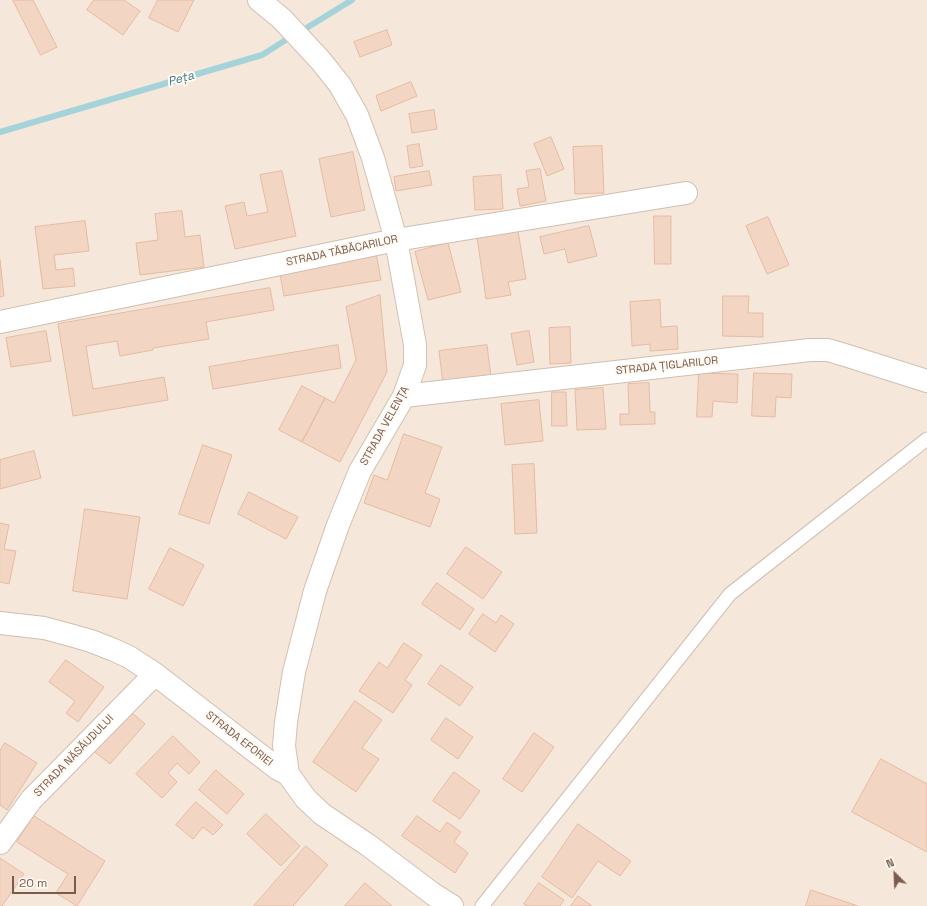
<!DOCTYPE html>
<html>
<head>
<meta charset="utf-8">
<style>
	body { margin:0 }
	#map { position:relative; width:927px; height:906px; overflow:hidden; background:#fdf6ec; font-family:"Space Grotesk",sans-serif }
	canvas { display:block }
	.north { position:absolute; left:875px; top:854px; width:40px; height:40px; -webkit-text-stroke:3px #fffaf3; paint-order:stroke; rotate:336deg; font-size:11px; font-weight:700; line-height:16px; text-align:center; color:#7a5c4d }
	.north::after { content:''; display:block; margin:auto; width:14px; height:18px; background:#7a5c4d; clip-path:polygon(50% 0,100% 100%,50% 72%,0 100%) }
	.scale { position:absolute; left:12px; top:876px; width:64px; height:18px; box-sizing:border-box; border:2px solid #7a5c4d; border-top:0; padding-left:5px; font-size:12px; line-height:14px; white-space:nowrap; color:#7a5c4d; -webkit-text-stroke:3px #fffaf3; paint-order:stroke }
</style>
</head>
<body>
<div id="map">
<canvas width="927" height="906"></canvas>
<div class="north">N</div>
<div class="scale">20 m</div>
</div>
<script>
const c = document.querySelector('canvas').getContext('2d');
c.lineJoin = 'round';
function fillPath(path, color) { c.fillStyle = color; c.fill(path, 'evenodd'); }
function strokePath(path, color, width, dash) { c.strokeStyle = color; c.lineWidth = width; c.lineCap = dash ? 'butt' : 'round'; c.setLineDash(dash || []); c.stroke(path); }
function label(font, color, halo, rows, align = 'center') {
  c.font = font + ' "Space Grotesk",sans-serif'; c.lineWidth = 4; c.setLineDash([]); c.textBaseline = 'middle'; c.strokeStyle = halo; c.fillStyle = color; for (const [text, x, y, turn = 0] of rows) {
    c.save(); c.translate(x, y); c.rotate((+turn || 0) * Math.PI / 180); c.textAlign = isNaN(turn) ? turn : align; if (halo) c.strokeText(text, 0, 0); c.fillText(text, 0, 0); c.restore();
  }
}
fillPath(new Path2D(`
	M 0,0 L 927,0 L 927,906 L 0,906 Z`), '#f5e8da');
strokePath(new Path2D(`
	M 300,32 L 352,0
	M 0,132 L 262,55 L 292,36`), '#a5d3da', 6);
const building = new Path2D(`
	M 13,0 L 33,0 L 57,47 L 41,55 Z
	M 94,0 L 124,0 L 140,11 L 123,35 L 87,10 Z
	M 158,0 L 194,0 L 178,32 L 149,18 Z
	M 387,30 L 392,45 L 360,57 L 354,42 Z
	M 411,82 L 417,96 L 381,111 L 376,96 Z
	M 434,110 L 437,129 L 412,133 L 409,114 Z
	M 551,137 L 564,169 L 547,176 L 534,144 Z
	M 419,144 L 423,166 L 410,168 L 407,146 Z
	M 602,146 L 604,193 L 575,194 L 573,147 Z
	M 353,152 L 365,210 L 331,217 L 319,159 Z
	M 540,169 L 546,201 L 520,206 L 517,189 L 529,187 L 526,171 Z
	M 282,171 L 296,236 L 235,249 L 225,206 L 244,202 L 247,216 L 268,212 L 260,175 Z
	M 429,171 L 432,185 L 396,191 L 394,177 Z
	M 501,175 L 503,209 L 475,210 L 473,177 Z
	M 182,211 L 185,237 L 200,235 L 204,267 L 140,275 L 136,243 L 158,240 L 155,214 Z
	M 654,216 L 671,216 L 671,264 L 655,264 Z
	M 768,217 L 789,265 L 767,274 L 746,226 Z
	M 85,221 L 89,251 L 54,255 L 56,270 L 73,268 L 75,286 L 43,289 L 35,227 Z
	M 589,226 L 597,256 L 568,263 L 565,249 L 544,254 L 540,237 Z
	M 518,231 L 526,279 L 508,282 L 511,295 L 486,299 L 477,237 Z
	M 448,243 L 461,292 L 428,300 L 415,252 Z
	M 376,253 L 381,280 L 284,296 L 279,269 Z
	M 0,260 L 4,296 L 0,297 Z
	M 270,288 L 274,310 L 206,322 L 209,339 L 153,348 L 153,350 L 120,356 L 117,341 L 86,346 L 93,389 L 164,377 L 168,400 L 73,416 L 58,324 Z
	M 380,295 L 387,372 L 340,462 L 302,442 L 325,398 L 334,403 L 356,360 L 346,307 Z
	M 723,296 L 749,296 L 748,313 L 763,313 L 763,337 L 723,336 Z
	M 660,300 L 661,327 L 677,326 L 678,349 L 650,351 L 650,344 L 632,346 L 630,302 Z
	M 570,327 L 571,363 L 550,364 L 549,328 Z
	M 46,331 L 51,361 L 11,367 L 6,338 Z
	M 529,331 L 534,362 L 517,365 L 511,334 Z
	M 338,345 L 341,368 L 213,389 L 209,367 Z
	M 487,345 L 491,377 L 443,384 L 439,351 Z
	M 699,373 L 738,374 L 737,403 L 713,401 L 712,417 L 697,417 Z
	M 754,373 L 792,374 L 791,398 L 776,397 L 775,417 L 752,416 Z
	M 649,383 L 650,412 L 655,412 L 655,424 L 620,425 L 620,414 L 629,414 L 628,384 Z
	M 302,386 L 325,398 L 302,442 L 279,430 Z
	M 603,388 L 606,429 L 577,430 L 575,390 Z
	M 552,392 L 566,392 L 567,426 L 552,426 Z
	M 539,400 L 543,441 L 505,445 L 501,404 Z
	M 404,434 L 442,447 L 425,493 L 440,499 L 430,527 L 364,503 L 374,475 L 387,480 Z
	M 203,445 L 232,455 L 209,524 L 179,514 Z
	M 34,451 L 41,478 L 0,489 L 0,460 Z
	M 534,464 L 537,533 L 515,534 L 512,465 Z
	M 249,492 L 298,517 L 286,539 L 238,514 Z
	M 85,509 L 140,517 L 127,599 L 73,591 Z
	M 0,523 L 9,525 L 4,549 L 16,551 L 9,584 L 0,582 Z
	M 466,547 L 502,572 L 483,599 L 447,574 Z
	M 170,548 L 204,565 L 183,606 L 149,589 Z
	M 437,583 L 474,609 L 460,630 L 422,604 Z
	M 483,614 L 496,623 L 501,615 L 514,624 L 495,652 L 469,634 Z
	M 404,643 L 422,655 L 405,680 L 412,685 L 393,713 L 359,691 L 379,662 L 387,668 Z
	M 66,660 L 104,687 L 78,722 L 66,713 L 75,701 L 49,682 Z
	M 441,665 L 473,687 L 460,706 L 428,684 Z
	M 355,701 L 382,720 L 362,748 L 379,759 L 356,792 L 313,762 Z
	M 130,711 L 145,724 L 110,764 L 95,752 Z
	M 446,718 L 473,737 L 458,759 L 431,740 Z
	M 534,733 L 554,747 L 522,792 L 503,779 Z
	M 173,736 L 200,762 L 189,774 L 177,763 L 168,773 L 177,782 L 162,798 L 136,774 Z
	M 5,743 L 37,763 L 7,810 L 0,805 L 0,751 Z
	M 881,759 L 927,784 L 927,852 L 852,812 Z
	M 216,770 L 244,794 L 227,814 L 199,790 Z
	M 454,772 L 480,791 L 460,819 L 433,801 Z
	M 196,802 L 223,825 L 213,835 L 203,827 L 193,839 L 176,825 Z
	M 266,814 L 300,846 L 281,866 L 247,834 Z
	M 34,816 L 105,861 L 77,906 L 56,893 L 68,874 L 17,842 Z
	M 417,816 L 440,832 L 447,822 L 461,832 L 454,842 L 468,853 L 455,873 L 402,836 Z
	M 578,824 L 631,861 L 620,876 L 598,861 L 572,898 L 542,877 Z
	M 306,846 L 328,865 L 293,906 L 254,906 Z
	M 0,858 L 24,874 L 2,906 L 0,906 Z
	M 365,883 L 392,906 L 345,906 Z
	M 539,883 L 564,900 L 560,906 L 528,906 L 524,904 Z
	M 811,890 L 858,906 L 806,906 Z
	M 578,896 L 592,906 L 571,906 Z`);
fillPath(building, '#f3d5c3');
strokePath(building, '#e6bba3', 1);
const lane = new Path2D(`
	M 482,906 L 730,594 L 927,439`);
const street = new Path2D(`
	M 0,322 L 396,240 L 686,193
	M 404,396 L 810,350 L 828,350 L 848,356 L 927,381
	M 0,623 L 44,628 L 70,635 L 91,641 L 114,650 L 129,657 L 155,674 L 278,769 L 288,774
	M 0,843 L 31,800 L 155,674`);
const secondary = new Path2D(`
	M 259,0 L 282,19 L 321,61 L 340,85 L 357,115 L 373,158 L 396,240 L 415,345 L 415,365 L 409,382 L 404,396 L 360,471 L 338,525 L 315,591 L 294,672 L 286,722 L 284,746 L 288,774 L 306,799 L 322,814 L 368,845 L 433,894 L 452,906`);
strokePath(lane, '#d1beb0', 15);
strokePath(street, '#d1beb0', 24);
strokePath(secondary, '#d6c0b0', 24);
strokePath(lane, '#fff', 13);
strokePath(street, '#fff', 22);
strokePath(secondary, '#fff', 22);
label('11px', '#7a5c4d', '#fffaf3', [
	["STRADA TĂBĂCARILOR",342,251,-12],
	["STRADA ȚIGLARILOR",667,366,-6],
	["STRADA VELENȚA",385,426,-61],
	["STRADA EFORIEI",239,739,38],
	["STRADA NĂSĂUDULUI",74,756,-46]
]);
label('italic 12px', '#437c86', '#fffaf3', [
	["Peța",181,79,-16]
]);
</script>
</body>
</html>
